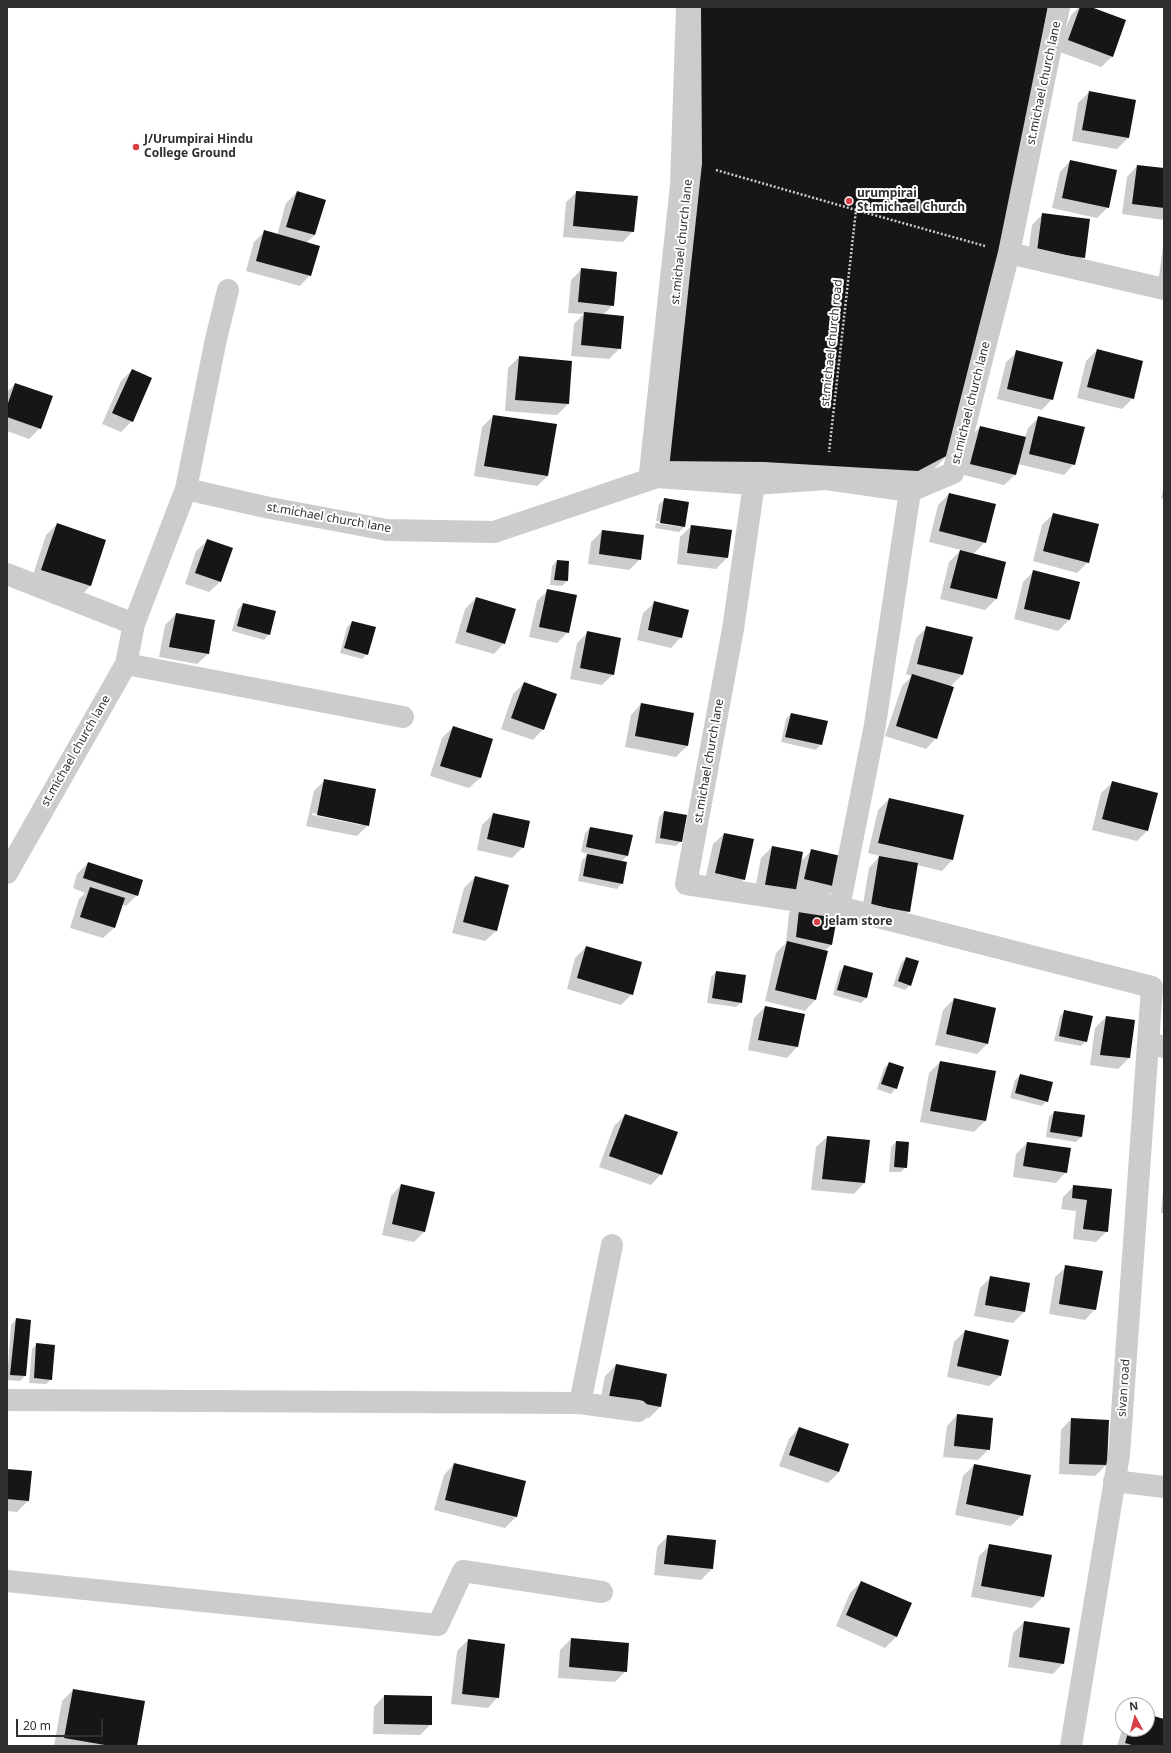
<!DOCTYPE html>
<html>
<head>
<meta charset="utf-8">
<style>
	body { margin:0 }
	#map { position:relative; width:1171px; height:1753px; overflow:hidden; background:#fff; font-family:"Noto Sans",sans-serif }
	canvas { display:block }
	.frame { position:absolute; inset:0; border:8px solid #2f2f2f; pointer-events:none }
	.north { position:absolute; left:1115px; top:1697px; width:40px; height:40px; box-sizing:border-box; background:#fff; border:1px solid #acacac; border-radius:50%; rotate:353deg; font-size:11px; font-weight:700; line-height:16px; text-align:center; color:#2f2f2f }
	.north::after { content:''; display:block; margin:auto; width:14px; height:18px; background:#d84047; clip-path:polygon(50% 0,100% 100%,50% 72%,0 100%) }
	.scale { position:absolute; left:16px; top:1719px; width:87px; height:18px; box-sizing:border-box; border:2px solid #2f2f2f; border-top:0; padding-left:5px; font-size:12px; line-height:14px; white-space:nowrap; color:#2f2f2f; -webkit-text-stroke:3px #fff; paint-order:stroke }
</style>
</head>
<body>
<div id="map">
<canvas width="1171" height="1753"></canvas>
<div class="frame"></div>
<div class="north">N</div>
<div class="scale">20 m</div>
</div>
<script>
const c = document.querySelector('canvas').getContext('2d');
c.lineJoin = 'round';
function fillPath(path, color) { c.fillStyle = color; c.fill(path, 'evenodd'); }
function strokePath(path, color, width, dash) { c.strokeStyle = color; c.lineWidth = width; c.lineCap = dash ? 'butt' : 'round'; c.setLineDash(dash || []); c.stroke(path); }
function label(font, color, halo, rows, align = 'center') {
  c.font = font + ' "Noto Sans",sans-serif'; c.lineWidth = 4; c.setLineDash([]); c.textBaseline = 'middle'; c.strokeStyle = halo; c.fillStyle = color; for (const [text, x, y, turn = 0] of rows) {
    c.save(); c.translate(x, y); c.rotate((+turn || 0) * Math.PI / 180); c.textAlign = isNaN(turn) ? turn : align; if (halo) c.strokeText(text, 0, 0); c.fillText(text, 0, 0); c.restore();
  }
}
fillPath(new Path2D(`
	M 676,7 L 1047,7 L 949,454 L 928,475 L 896,492 L 638,481 L 670,185 Z
	M 1079,7 L 1088,7 L 1112,57 L 1101,67 L 1057,51 L 1071,15 Z
	M 1089,92 L 1135,101 L 1128,138 L 1117,149 L 1072,141 L 1078,103 Z
	M 1070,161 L 1108,207 L 1097,218 L 1052,208 L 1060,172 Z
	M 1137,166 L 1164,169 L 1164,220 L 1122,214 L 1127,177 Z
	M 297,192 L 315,235 L 306,243 L 310,275 L 300,286 L 246,271 L 254,242 L 264,232 L 277,235 L 286,203 Z
	M 577,192 L 633,231 L 623,242 L 563,237 L 566,202 Z
	M 1043,214 L 1084,257 L 1073,268 L 1027,262 L 1032,225 Z
	M 1164,240 L 1164,284 L 1158,283 Z
	M 581,270 L 613,305 L 603,315 L 620,348 L 609,359 L 571,356 L 574,324 L 584,314 L 568,313 L 571,280 Z
	M 1097,350 L 1133,398 L 1122,409 L 1077,398 L 1086,361 Z
	M 1017,352 L 1052,399 L 1042,410 L 997,399 L 1006,362 Z
	M 519,357 L 571,362 L 568,404 L 557,415 L 505,411 L 508,368 Z
	M 132,370 L 132,421 L 121,432 L 102,424 L 121,381 Z
	M 15,384 L 40,428 L 29,439 L 7,431 L 7,392 Z
	M 493,416 L 548,476 L 537,486 L 474,476 L 482,427 Z
	M 1039,417 L 1074,464 L 1064,475 L 1018,464 L 1015,475 L 1004,485 L 960,474 L 969,438 L 980,427 L 1025,438 L 1028,428 Z
	M 1164,487 L 1164,499 L 1161,498 Z
	M 949,494 L 985,542 L 973,554 L 1005,562 L 996,599 L 985,610 L 940,599 L 949,562 L 961,550 L 929,542 L 938,505 Z
	M 665,499 L 684,527 L 679,532 L 655,528 L 656,523 L 681,527 L 681,525 L 656,521 L 659,504 Z
	M 1053,514 L 1088,562 L 1077,573 L 1033,561 L 1042,525 Z
	M 57,524 L 90,586 L 80,597 L 31,581 L 46,535 Z
	M 691,526 L 727,558 L 716,569 L 677,564 L 680,537 Z
	M 602,531 L 640,559 L 629,570 L 588,564 L 591,542 Z
	M 207,541 L 220,582 L 209,592 L 185,584 L 196,551 Z
	M 557,561 L 568,562 L 567,581 L 562,586 L 550,585 L 552,566 Z
	M 1033,572 L 1078,583 L 1069,620 L 1058,631 L 1014,619 L 1023,582 Z
	M 548,590 L 568,632 L 557,643 L 529,637 L 537,601 Z
	M 476,598 L 504,643 L 494,654 L 455,643 L 465,609 Z
	M 654,603 L 681,637 L 671,648 L 637,640 L 643,613 Z
	M 243,604 L 269,634 L 264,640 L 232,631 L 238,609 Z
	M 176,614 L 208,654 L 197,664 L 159,657 L 165,625 Z
	M 352,622 L 367,654 L 362,659 L 340,653 L 347,627 Z
	M 927,627 L 972,638 L 962,675 L 950,687 L 936,738 L 926,749 L 885,736 L 902,686 L 912,676 L 906,674 L 916,638 Z
	M 588,632 L 613,674 L 602,685 L 570,679 L 577,643 Z
	M 524,683 L 543,729 L 533,740 L 501,729 L 513,694 Z
	M 641,704 L 693,714 L 687,746 L 676,757 L 625,747 L 631,715 Z
	M 791,714 L 821,744 L 816,750 L 781,742 L 786,719 Z
	M 453,727 L 480,778 L 469,788 L 430,776 L 442,738 Z
	M 325,780 L 368,825 L 357,836 L 306,826 L 314,791 ZM 312,813 L 361,823 L 361,825 L 312,815 Z
	M 1112,783 L 1147,831 L 1137,841 L 1092,830 L 1101,793 Z
	M 889,799 L 962,816 L 952,860 L 942,871 L 917,865 L 909,911 L 898,922 L 861,916 L 869,868 L 880,856 L 868,853 L 878,810 Z
	M 664,812 L 681,841 L 676,846 L 655,843 L 659,817 Z
	M 493,814 L 523,847 L 512,858 L 477,850 L 482,825 Z
	M 590,828 L 628,855 L 621,862 L 622,883 L 617,889 L 578,881 L 582,860 L 589,854 L 581,852 L 585,833 Z
	M 724,834 L 744,879 L 734,890 L 704,884 L 713,844 Z
	M 772,847 L 801,861 L 812,850 L 836,887 L 825,898 L 753,900 L 761,858 Z
	M 88,863 L 137,895 L 126,906 L 122,904 L 114,928 L 103,938 L 70,928 L 79,899 L 85,893 L 73,888 L 77,874 Z
	M 475,877 L 496,931 L 485,941 L 452,933 L 464,888 Z
	M 800,902 L 838,908 L 831,945 L 825,951 L 827,951 L 815,1000 L 805,1011 L 765,1001 L 776,953 L 786,943 L 789,913 Z
	M 586,947 L 632,994 L 621,1005 L 567,989 L 575,958 Z
	M 906,958 L 910,985 L 905,990 L 893,986 L 901,963 Z
	M 844,966 L 866,998 L 861,1003 L 833,995 L 839,972 Z
	M 716,972 L 741,1002 L 736,1007 L 707,1003 L 711,977 Z
	M 954,999 L 987,1044 L 977,1054 L 935,1045 L 943,1010 Z
	M 765,1007 L 804,1015 L 797,1047 L 787,1058 L 748,1050 L 754,1018 Z
	M 1065,1011 L 1086,1041 L 1081,1046 L 1054,1041 L 1060,1016 Z
	M 1106,1017 L 1129,1058 L 1118,1069 L 1090,1065 L 1095,1028 Z
	M 940,1062 L 994,1072 L 985,1121 L 974,1132 L 920,1122 L 929,1073 Z
	M 889,1063 L 896,1088 L 891,1094 L 877,1089 L 884,1068 Z
	M 1020,1075 L 1047,1101 L 1042,1106 L 1010,1098 L 1015,1080 Z
	M 1054,1112 L 1081,1137 L 1076,1142 L 1046,1137 L 1049,1117 Z
	M 625,1115 L 661,1174 L 651,1185 L 599,1167 L 614,1126 Z
	M 827,1137 L 864,1183 L 854,1194 L 811,1190 L 816,1147 Z
	M 896,1142 L 906,1167 L 901,1172 L 889,1172 L 891,1147 Z
	M 1027,1143 L 1066,1172 L 1056,1183 L 1013,1177 L 1016,1154 Z
	M 1164,1181 L 1164,1213 L 1161,1213 Z
	M 401,1185 L 424,1232 L 414,1242 L 382,1235 L 391,1196 Z
	M 1074,1186 L 1111,1189 L 1107,1231 L 1096,1242 L 1073,1239 L 1076,1211 L 1061,1209 L 1063,1197 Z
	M 1066,1267 L 1095,1309 L 1085,1320 L 1049,1314 L 1055,1277 Z
	M 991,1277 L 1029,1284 L 1024,1312 L 1013,1323 L 974,1316 L 980,1288 Z
	M 16,1319 L 25,1376 L 20,1381 L 7,1380 L 11,1325 Z
	M 965,1331 L 1000,1376 L 989,1386 L 947,1377 L 954,1342 Z
	M 37,1344 L 52,1379 L 46,1384 L 29,1383 L 32,1349 Z
	M 616,1365 L 660,1407 L 649,1418 L 599,1408 L 605,1376 Z
	M 957,1415 L 989,1449 L 978,1460 L 943,1457 L 947,1426 Z
	M 1071,1419 L 1106,1465 L 1095,1476 L 1059,1474 L 1061,1430 Z
	M 799,1428 L 848,1445 L 839,1472 L 828,1483 L 779,1466 L 789,1439 Z
	M 454,1464 L 525,1482 L 516,1517 L 505,1528 L 434,1510 L 444,1475 Z
	M 974,1465 L 1022,1515 L 1011,1526 L 955,1515 L 963,1476 Z
	M 7,1470 L 28,1501 L 17,1512 L 7,1511 Z
	M 668,1536 L 712,1569 L 701,1580 L 654,1575 L 657,1547 Z
	M 990,1545 L 1050,1556 L 1043,1597 L 1032,1608 L 971,1597 L 979,1556 Z
	M 861,1582 L 911,1604 L 896,1637 L 885,1648 L 836,1626 L 850,1593 Z
	M 1024,1622 L 1063,1663 L 1053,1674 L 1008,1667 L 1013,1633 Z
	M 571,1639 L 626,1671 L 615,1682 L 558,1678 L 560,1650 Z
	M 468,1640 L 498,1697 L 488,1708 L 451,1704 L 457,1651 Z
	M 73,1690 L 136,1746 L 54,1746 L 62,1701 Z
	M 384,1696 L 431,1724 L 420,1735 L 373,1734 L 374,1707 Z
	M 1147,1715 L 1164,1720 L 1164,1746 L 1117,1746 L 1123,1727 L 1123,1729 L 1147,1729 Z`), '#0003');
fillPath(new Path2D(`
	M 696,7 L 1048,7 L 1004,240 L 950,454 L 918,471 L 764,462 L 659,461 Z
	M 1080,7 L 1091,7 L 1126,20 L 1113,57 L 1068,40 Z
	M 1089,91 L 1136,100 L 1129,138 L 1082,130 Z
	M 1070,160 L 1117,170 L 1109,208 L 1062,198 Z
	M 1137,165 L 1164,168 L 1164,208 L 1132,204 Z
	M 297,191 L 326,200 L 315,235 L 286,227 Z
	M 576,191 L 638,196 L 634,232 L 573,226 Z
	M 1042,213 L 1090,219 L 1085,258 L 1037,251 Z
	M 264,230 L 320,246 L 311,276 L 256,261 Z
	M 581,268 L 617,272 L 614,306 L 578,302 Z
	M 584,312 L 624,316 L 621,349 L 581,345 Z
	M 1097,349 L 1143,361 L 1134,399 L 1087,387 Z
	M 1016,350 L 1063,362 L 1053,400 L 1007,389 Z
	M 519,356 L 572,361 L 569,404 L 515,400 Z
	M 132,369 L 152,378 L 133,422 L 112,413 Z
	M 15,383 L 53,396 L 41,429 L 7,417 L 7,406 Z
	M 493,415 L 557,424 L 548,476 L 484,466 Z
	M 1038,416 L 1085,427 L 1075,465 L 1029,454 Z
	M 980,426 L 1026,437 L 1016,475 L 970,464 Z
	M 949,493 L 996,504 L 986,543 L 939,531 Z
	M 664,498 L 689,502 L 685,527 L 660,523 Z
	M 1053,513 L 1099,524 L 1089,563 L 1043,551 Z
	M 57,523 L 106,540 L 91,586 L 41,570 Z
	M 691,525 L 732,530 L 728,558 L 687,553 Z
	M 602,530 L 644,535 L 641,560 L 599,554 Z
	M 207,539 L 233,548 L 221,582 L 195,573 Z
	M 960,550 L 1006,562 L 997,599 L 950,588 Z
	M 557,560 L 569,561 L 568,581 L 554,580 Z
	M 1033,570 L 1080,582 L 1070,620 L 1024,609 Z
	M 547,589 L 577,595 L 569,633 L 539,627 Z
	M 476,597 L 516,609 L 505,644 L 466,632 Z
	M 654,601 L 689,610 L 682,638 L 648,630 Z
	M 243,603 L 276,611 L 270,635 L 237,626 Z
	M 176,613 L 215,620 L 209,654 L 169,647 Z
	M 352,621 L 376,627 L 368,655 L 344,648 Z
	M 926,626 L 973,637 L 963,675 L 917,664 Z
	M 587,631 L 621,638 L 614,675 L 580,668 Z
	M 912,674 L 954,687 L 937,739 L 896,726 Z
	M 524,682 L 557,694 L 544,730 L 511,718 Z
	M 641,703 L 694,713 L 688,746 L 635,736 Z
	M 791,713 L 828,721 L 822,745 L 785,737 Z
	M 453,726 L 493,739 L 481,778 L 440,766 Z
	M 324,779 L 376,789 L 369,826 L 317,815 Z
	M 1112,781 L 1158,793 L 1148,831 L 1102,819 Z
	M 889,798 L 964,815 L 953,860 L 878,843 Z
	M 664,811 L 687,815 L 682,842 L 660,838 Z
	M 493,813 L 530,821 L 524,848 L 487,839 Z
	M 590,827 L 633,835 L 628,856 L 586,847 Z
	M 724,833 L 754,839 L 745,880 L 715,873 Z
	M 772,846 L 803,852 L 795,895 L 764,890 Z
	M 811,849 L 845,857 L 837,887 L 804,879 Z
	M 587,854 L 627,862 L 623,884 L 583,876 Z
	M 879,856 L 918,863 L 910,912 L 871,905 Z
	M 88,862 L 143,880 L 138,896 L 83,878 Z
	M 475,876 L 509,885 L 497,931 L 463,922 Z
	M 90,887 L 125,898 L 115,928 L 80,917 Z
	M 800,901 L 839,907 L 832,945 L 796,937 Z
	M 787,941 L 828,951 L 816,1000 L 775,990 Z
	M 586,946 L 642,962 L 633,995 L 577,978 Z
	M 906,957 L 919,961 L 911,986 L 898,981 Z
	M 844,965 L 873,973 L 867,998 L 837,990 Z
	M 716,971 L 746,975 L 742,1003 L 712,998 Z
	M 954,998 L 996,1008 L 988,1044 L 946,1034 Z
	M 765,1006 L 805,1014 L 798,1047 L 758,1040 Z
	M 1064,1010 L 1093,1016 L 1087,1042 L 1059,1036 Z
	M 1106,1016 L 1135,1020 L 1130,1058 L 1100,1055 Z
	M 940,1061 L 996,1071 L 986,1121 L 930,1111 Z
	M 889,1062 L 904,1067 L 897,1089 L 881,1084 Z
	M 1020,1074 L 1053,1082 L 1048,1102 L 1015,1093 Z
	M 1054,1111 L 1085,1115 L 1082,1137 L 1050,1132 Z
	M 625,1114 L 678,1132 L 662,1175 L 609,1156 Z
	M 827,1136 L 870,1140 L 865,1183 L 822,1179 Z
	M 896,1141 L 909,1142 L 907,1168 L 894,1167 Z
	M 1027,1142 L 1071,1148 L 1067,1173 L 1023,1166 Z
	M 401,1184 L 435,1192 L 425,1232 L 392,1224 Z
	M 1073,1185 L 1112,1189 L 1108,1232 L 1083,1229 L 1087,1200 L 1072,1198 Z
	M 1065,1265 L 1103,1271 L 1096,1310 L 1059,1304 Z
	M 990,1276 L 1030,1283 L 1025,1312 L 985,1305 Z
	M 16,1318 L 31,1320 L 26,1376 L 10,1375 Z
	M 965,1330 L 1009,1340 L 1001,1376 L 957,1366 Z
	M 36,1343 L 55,1345 L 52,1380 L 34,1378 Z
	M 616,1364 L 667,1374 L 661,1407 L 609,1397 Z
	M 957,1414 L 993,1418 L 990,1450 L 954,1446 Z
	M 1071,1418 L 1109,1420 L 1107,1465 L 1069,1464 Z
	M 799,1427 L 849,1444 L 839,1472 L 789,1455 Z
	M 454,1463 L 526,1481 L 517,1517 L 445,1500 Z
	M 974,1464 L 1031,1475 L 1023,1516 L 966,1504 Z
	M 7,1469 L 32,1471 L 29,1501 L 7,1499 Z
	M 667,1535 L 716,1540 L 713,1569 L 664,1564 Z
	M 989,1544 L 1052,1555 L 1044,1597 L 981,1586 Z
	M 861,1581 L 912,1603 L 897,1637 L 846,1615 Z
	M 1024,1621 L 1070,1628 L 1064,1664 L 1019,1657 Z
	M 571,1638 L 629,1643 L 627,1672 L 569,1667 Z
	M 468,1639 L 505,1644 L 499,1698 L 462,1694 Z
	M 73,1689 L 145,1701 L 137,1746 L 111,1746 L 64,1738 Z
	M 384,1695 L 432,1696 L 432,1725 L 384,1724 Z
	M 1147,1714 L 1164,1719 L 1164,1746 L 1135,1746 L 1125,1743 L 1129,1729 L 1147,1729 Z`), '#161616');
strokePath(new Path2D(`
	M 716,170 L 856,210 L 829,452
	M 856,210 L 985,246`), '#ccc', 2.5, [2, 2]);
strokePath(new Path2D(`
	M 1009,253 L 1059,7
	M 657,477 L 691,163 L 690,7
	M 754,484 L 733,629 L 686,884 L 839,907
	M 186,489 L 216,339 L 228,290
	M 910,491 L 875,725 L 839,907 L 1152,987 L 1148,1043
	M 7,574 L 134,624 L 126,664 L 7,873
	M 134,624 L 186,489 L 265,507 L 387,530 L 494,532 L 657,477 L 754,484 L 826,479 L 910,491 L 953,473 L 1009,253 L 1164,289
	M 126,664 L 403,717
	M 7,1400 L 580,1403 L 612,1245
	M 580,1403 L 638,1411
	M 1114,1481 L 1164,1487
	M 7,1581 L 438,1625 L 463,1571 L 602,1592
	M 1071,1746 L 1119,1455 L 1148,1043 L 1164,1047`), '#ccc', 22);
for (const [x, y, r, color] of [
	[136,147,4,"#d84047"],
	[849,201,4,"#d84047"],
	[817,922,4,"#d84047"]
]) { const dot = new Path2D(); dot.arc(x, y, r, 0, 2 * Math.PI); c.fillStyle = color; c.fill(dot); strokePath(dot, '#fff', 1.5); }
label('12px', '#2f2f2f', '#fff', [
	["st.michael church lane",1044,83,-78],
	["st.michael church lane",682,242,-84],
	["st.michael church road",832,343,-84],
	["st.michael church lane",971,403,-76],
	["st.michael church lane",329,518,10],
	["st.michael church lane",76,751,-60],
	["st.michael church lane",709,761,-80],
	["sivan road",1124,1388,-86]
]);
label('bold 12px', '#2f2f2f', '#fff', [
	["J/Urumpirai Hindu",144,140],
	["College Ground",144,154],
	["urumpirai",857,194],
	["St.michael Church",857,208],
	["jelam store",825,922]
], 'left');
</script>
</body>
</html>
